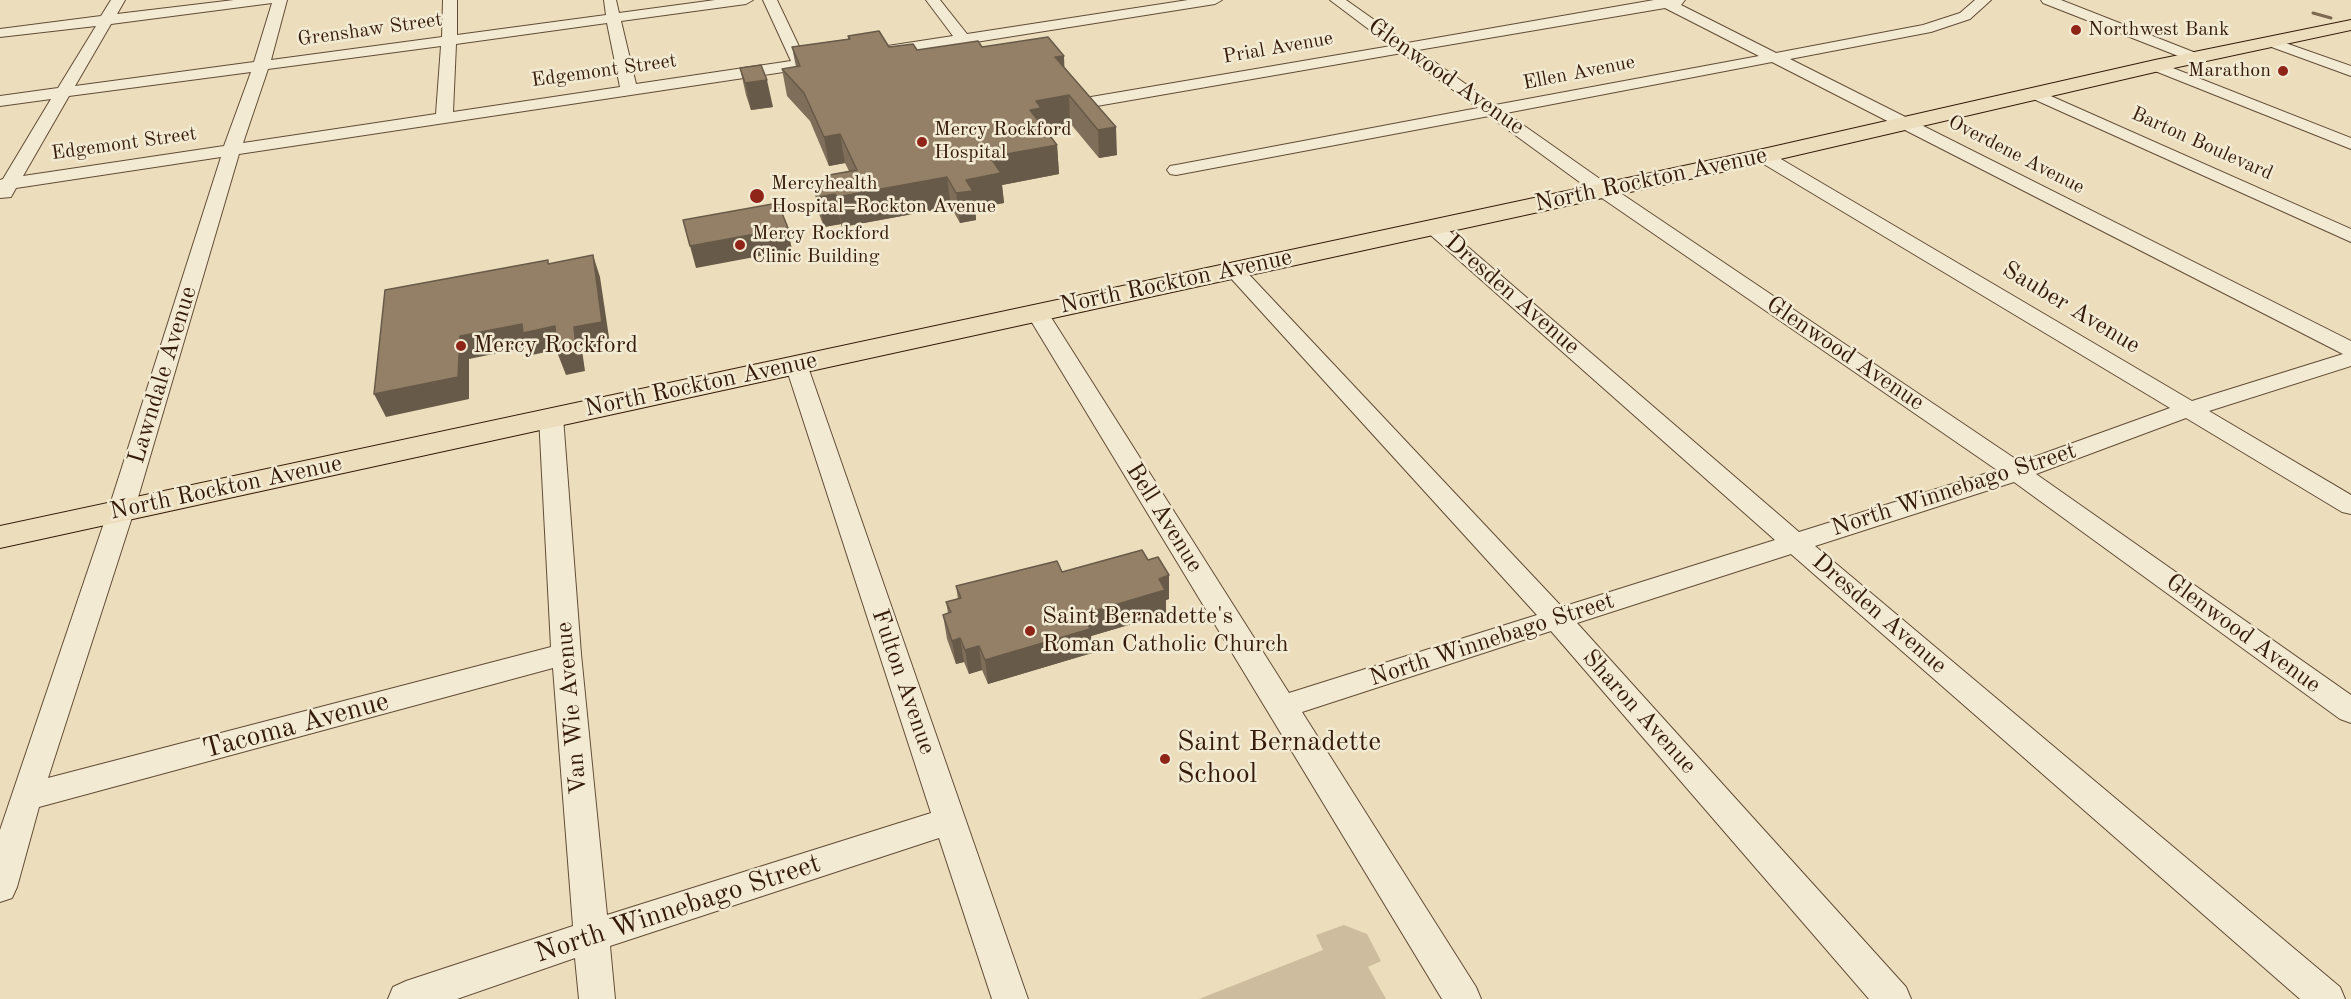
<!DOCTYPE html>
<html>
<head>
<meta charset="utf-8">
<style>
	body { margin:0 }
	canvas { display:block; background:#ecdebc }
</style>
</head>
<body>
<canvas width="2351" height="999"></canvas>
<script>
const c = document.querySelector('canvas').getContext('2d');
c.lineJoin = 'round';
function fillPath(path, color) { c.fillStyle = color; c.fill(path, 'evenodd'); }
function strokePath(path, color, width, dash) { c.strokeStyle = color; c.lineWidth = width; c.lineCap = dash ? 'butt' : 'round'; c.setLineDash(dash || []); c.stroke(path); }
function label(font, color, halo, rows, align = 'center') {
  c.font = font + ' "Old Standard TT",serif'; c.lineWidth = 5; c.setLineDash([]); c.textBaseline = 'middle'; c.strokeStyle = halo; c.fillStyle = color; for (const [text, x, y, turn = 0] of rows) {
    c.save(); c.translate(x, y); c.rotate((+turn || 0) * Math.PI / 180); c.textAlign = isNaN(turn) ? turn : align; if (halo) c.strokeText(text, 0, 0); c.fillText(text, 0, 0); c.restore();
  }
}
fillPath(new Path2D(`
	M 1344,925 L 1367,934 L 1381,961 L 1368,967 L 1386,999 L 1199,999 L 1323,950 L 1316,935 Z`), '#cdbd9e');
strokePath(new Path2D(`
	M 2313,13 L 2331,18`), '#7d6850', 3);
const minor = new Path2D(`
	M 111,0 L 125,0 L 117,14 L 234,0 L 287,0 L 271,60 L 442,37 L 443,0 L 457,0 L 457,35 L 606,15 L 604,0 L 616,0 L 619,13 L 715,0 L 753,0 L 746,4 L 621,21 L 636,84 L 791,61 L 763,0 L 777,0 L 805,59 L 830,55 L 838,60 L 830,65 L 239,154 L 134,511 L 48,778 L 551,647 L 539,417 L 543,412 L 551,410 L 559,412 L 563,417 L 581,654 L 607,915 L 931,813 L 785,364 L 788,359 L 796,357 L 804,359 L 807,364 L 1028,999 L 992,999 L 939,838 L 610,946 L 615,999 L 579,999 L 575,958 L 457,999 L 388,999 L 393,987 L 406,981 L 573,926 L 553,668 L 39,807 L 17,887 L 12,898 L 0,902 L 0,830 L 108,511 L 221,157 L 16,188 L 11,197 L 0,198 L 0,180 L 3,179 L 51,99 L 0,106 L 0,96 L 58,88 L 96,26 L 0,37 L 0,29 L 101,16 ZM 272,3 L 254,62 L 75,86 L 111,24 ZM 607,23 L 620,87 L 453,112 L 456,44 ZM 441,46 L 436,114 L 243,143 L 268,69 ZM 251,72 L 224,146 L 23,176 L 69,96 Z
	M 926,0 L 940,0 L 967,34 L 1188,0 L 1222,0 L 1215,4 L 881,57 L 876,55 L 873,52 L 876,49 L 881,47 L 953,36 Z
	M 1330,0 L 1346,0 L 1407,43 L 1654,0 L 1685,0 L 1681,5 L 1776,53 L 1923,25 L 1960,13 L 1975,0 L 1991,0 L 1970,19 L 1931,32 L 1790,59 L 2351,341 L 2351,366 L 2209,411 L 2351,495 L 2351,514 L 2342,512 L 2186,418 L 2036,474 L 2351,695 L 2351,723 L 2340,719 L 2014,482 L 1815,546 L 2340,987 L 2345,999 L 2300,999 L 1791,554 L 1577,623 L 1906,987 L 1911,999 L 1869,999 L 1551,631 L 1302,712 L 1476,987 L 1481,999 L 1442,999 L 1025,311 L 1029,307 L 1036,305 L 1043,307 L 1047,311 L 1289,693 L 1537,615 L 1227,274 L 1224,270 L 1227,266 L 1241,266 L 1562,607 L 1775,540 L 1426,231 L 1423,227 L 1426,223 L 1440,223 L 1799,532 L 1997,470 L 1596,194 L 1489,116 L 1176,175 L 1170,174 L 1167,170 L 1170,166 L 1176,165 L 1478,108 L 1402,53 L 1091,107 L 1083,102 L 1091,97 L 1391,46 ZM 1665,8 L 1759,56 L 1495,105 L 1418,50 ZM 1772,62 L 2343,354 L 2192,401 L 1769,152 L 1757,152 L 1754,156 L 1757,160 L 2170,408 L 2020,462 L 1610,186 L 1506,113 Z
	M 2041,0 L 2061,0 L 2201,55 L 2204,58 L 2196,63 L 2191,61 L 2043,3 Z
	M 2271,38 L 2351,66 L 2351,76 L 2266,45 L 2264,42 Z
	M 2155,61 L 2351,138 L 2351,149 L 2150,69 L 2147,66 Z
	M 2035,89 L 2351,229 L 2351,242 L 2029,97 L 2027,94 Z`);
const major = new Path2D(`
	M 2351,20 L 2351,30 L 2155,72 L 1763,163 L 0,548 L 0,526 L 1763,149 L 2155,60 Z`);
strokePath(minor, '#624c36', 2);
strokePath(major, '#341b0a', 2);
fillPath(minor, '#f3ead3');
fillPath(major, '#ecdebc');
fillPath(new Path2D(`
	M 848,36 L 889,47 L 917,50 L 982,47 L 1064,68 L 1117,155 L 1099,158 L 1070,123 L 1044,128 L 1057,145 L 1059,174 L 1002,185 L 1004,203 L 975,208 L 976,220 L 960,223 L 951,207 L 842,227 L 841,224 L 824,227 L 819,214 L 813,184 L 831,181 L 829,175 L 849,171 L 845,163 L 829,166 L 810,121 L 787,96 L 782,69 L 796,67 L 792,47 L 848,39 Z
	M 740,68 L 773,107 L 751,110 L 746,95 Z
	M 1062,572 L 1169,599 L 1166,600 L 1166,614 L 1091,636 L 1092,653 L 988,684 L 982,670 L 969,674 L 964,662 L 956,664 L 947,639 L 943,615 L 948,613 L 946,602 L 958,599 L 956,586 Z`), '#7f6e59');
fillPath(new Path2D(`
	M 1064,56 L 1065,82 L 1055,57 Z
	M 767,80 L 773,107 L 751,110 L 745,83 Z
	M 1069,95 L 1070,123 L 1043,128 L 1030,110 L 1036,101 Z
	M 1116,127 L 1117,155 L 1099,158 L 1098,130 Z
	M 840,134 L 845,163 L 829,166 L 824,137 Z
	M 1057,145 L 1059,174 L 1002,185 L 1004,203 L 975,208 L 976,220 L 960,223 L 956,193 L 966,180 L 990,157 Z
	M 947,177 L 951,207 L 842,227 L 837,197 Z
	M 835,194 L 841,224 L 824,227 L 818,197 Z
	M 788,228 L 792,250 L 696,268 L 690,246 Z
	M 593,255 L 600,277 L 610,344 L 582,350 L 585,371 L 566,375 L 557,352 L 574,327 Z
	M 522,324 L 555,326 L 564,348 L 532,355 L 528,347 L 469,359 L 469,399 L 386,417 L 374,394 L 460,336 Z
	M 1169,575 L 1169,599 L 1166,600 L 1166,614 L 1091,636 L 1092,653 L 988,684 L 985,660 L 1159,579 Z
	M 960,638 L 964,662 L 956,664 L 952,641 Z
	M 979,646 L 982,670 L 969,674 L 965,650 Z`), '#685a48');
const building = new Path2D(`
	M 879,31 L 889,47 L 913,44 L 917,50 L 978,41 L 982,47 L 1048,37 L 1064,56 L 1055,57 L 1116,127 L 1098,130 L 1069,95 L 1036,101 L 1041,108 L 1030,110 L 1057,145 L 990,157 L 1001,173 L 966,180 L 973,191 L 956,193 L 947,177 L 837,197 L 835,194 L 818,197 L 813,184 L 832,181 L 829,175 L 857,170 L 840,134 L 824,137 L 804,93 L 782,69 L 800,66 L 792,47 L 850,39 L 848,36 Z
	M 761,65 L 767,80 L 745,83 L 740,68 Z
	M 778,203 L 788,228 L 690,246 L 683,220 Z
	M 593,255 L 602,322 L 574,327 L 576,348 L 557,352 L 555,326 L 523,333 L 522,324 L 460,336 L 458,377 L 374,394 L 385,290 L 548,260 L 548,264 Z
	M 1142,550 L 1148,560 L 1158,557 L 1169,575 L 1159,579 L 1165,590 L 1084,614 L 1090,629 L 985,660 L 979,646 L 965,650 L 960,638 L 952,641 L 943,615 L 951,612 L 946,602 L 961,598 L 956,586 L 1057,561 L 1062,572 Z`);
fillPath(building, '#948067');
strokePath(building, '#685a48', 1.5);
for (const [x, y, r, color] of [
	[2076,30,6,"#8f2418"],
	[2283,71,6,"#8f2418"],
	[922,142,6,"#8f2418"],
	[757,196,8,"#8f2418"],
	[740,245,6,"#8f2418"],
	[461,346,6,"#8f2418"],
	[1030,631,6,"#8f2418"],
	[1165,759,6,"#8f2418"]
]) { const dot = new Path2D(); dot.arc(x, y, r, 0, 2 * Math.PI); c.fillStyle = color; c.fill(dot); strokePath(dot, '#f3ead3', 2); }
label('20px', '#341b0a', '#f3ead3', [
	["Grenshaw Street",370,30,-8],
	["Prial Avenue",1278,48,-10],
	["Edgemont Street",604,71,-8],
	["Ellen Avenue",1579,73,-11],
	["Edgemont Street",124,144,-8],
	["Barton Boulevard",2202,144,24],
	["Overdene Avenue",2016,155,27]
]);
label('20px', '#341b0a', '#f3ead3', [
	["Northwest Bank",2088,30],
	["Marathon",2271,71,"right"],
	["Mercy Rockford",934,130],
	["Hospital",934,153],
	["Mercyhealth",771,184],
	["Hospital–Rockton Avenue",771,207],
	["Mercy Rockford",752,234],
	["Clinic Building",752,257]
], 'left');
label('24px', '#341b0a', '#f3ead3', [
	["Glenwood Avenue",1446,77,35],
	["North Rockton Avenue",1651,180,-12],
	["North Rockton Avenue",1176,282,-12],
	["Dresden Avenue",1512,295,41],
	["Sauber Avenue",2071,308,31],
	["Glenwood Avenue",1845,354,34],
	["Lawndale Avenue",163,375,-73],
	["North Rockton Avenue",701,385,-12],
	["North Rockton Avenue",226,488,-12],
	["North Winnebago Street",1954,490,-18],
	["Bell Avenue",1164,518,58],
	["Dresden Avenue",1879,614,41],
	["Glenwood Avenue",2243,634,36],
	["North Winnebago Street",1492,640,-18],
	["Fulton Avenue",903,682,71],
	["Van Wie Avenue",572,708,-95],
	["Sharon Avenue",1639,712,48]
]);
label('24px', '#341b0a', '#f3ead3', [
	["Mercy Rockford",473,346],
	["Saint Bernadette's",1042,617],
	["Roman Catholic Church",1042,645]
], 'left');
label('28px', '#341b0a', '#f3ead3', [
	["Tacoma Avenue",296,726,-15],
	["North Winnebago Street",678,909,-18]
]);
label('28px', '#341b0a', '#f3ead3', [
	["Saint Bernadette",1177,743],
	["School",1177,775]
], 'left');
</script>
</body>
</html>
